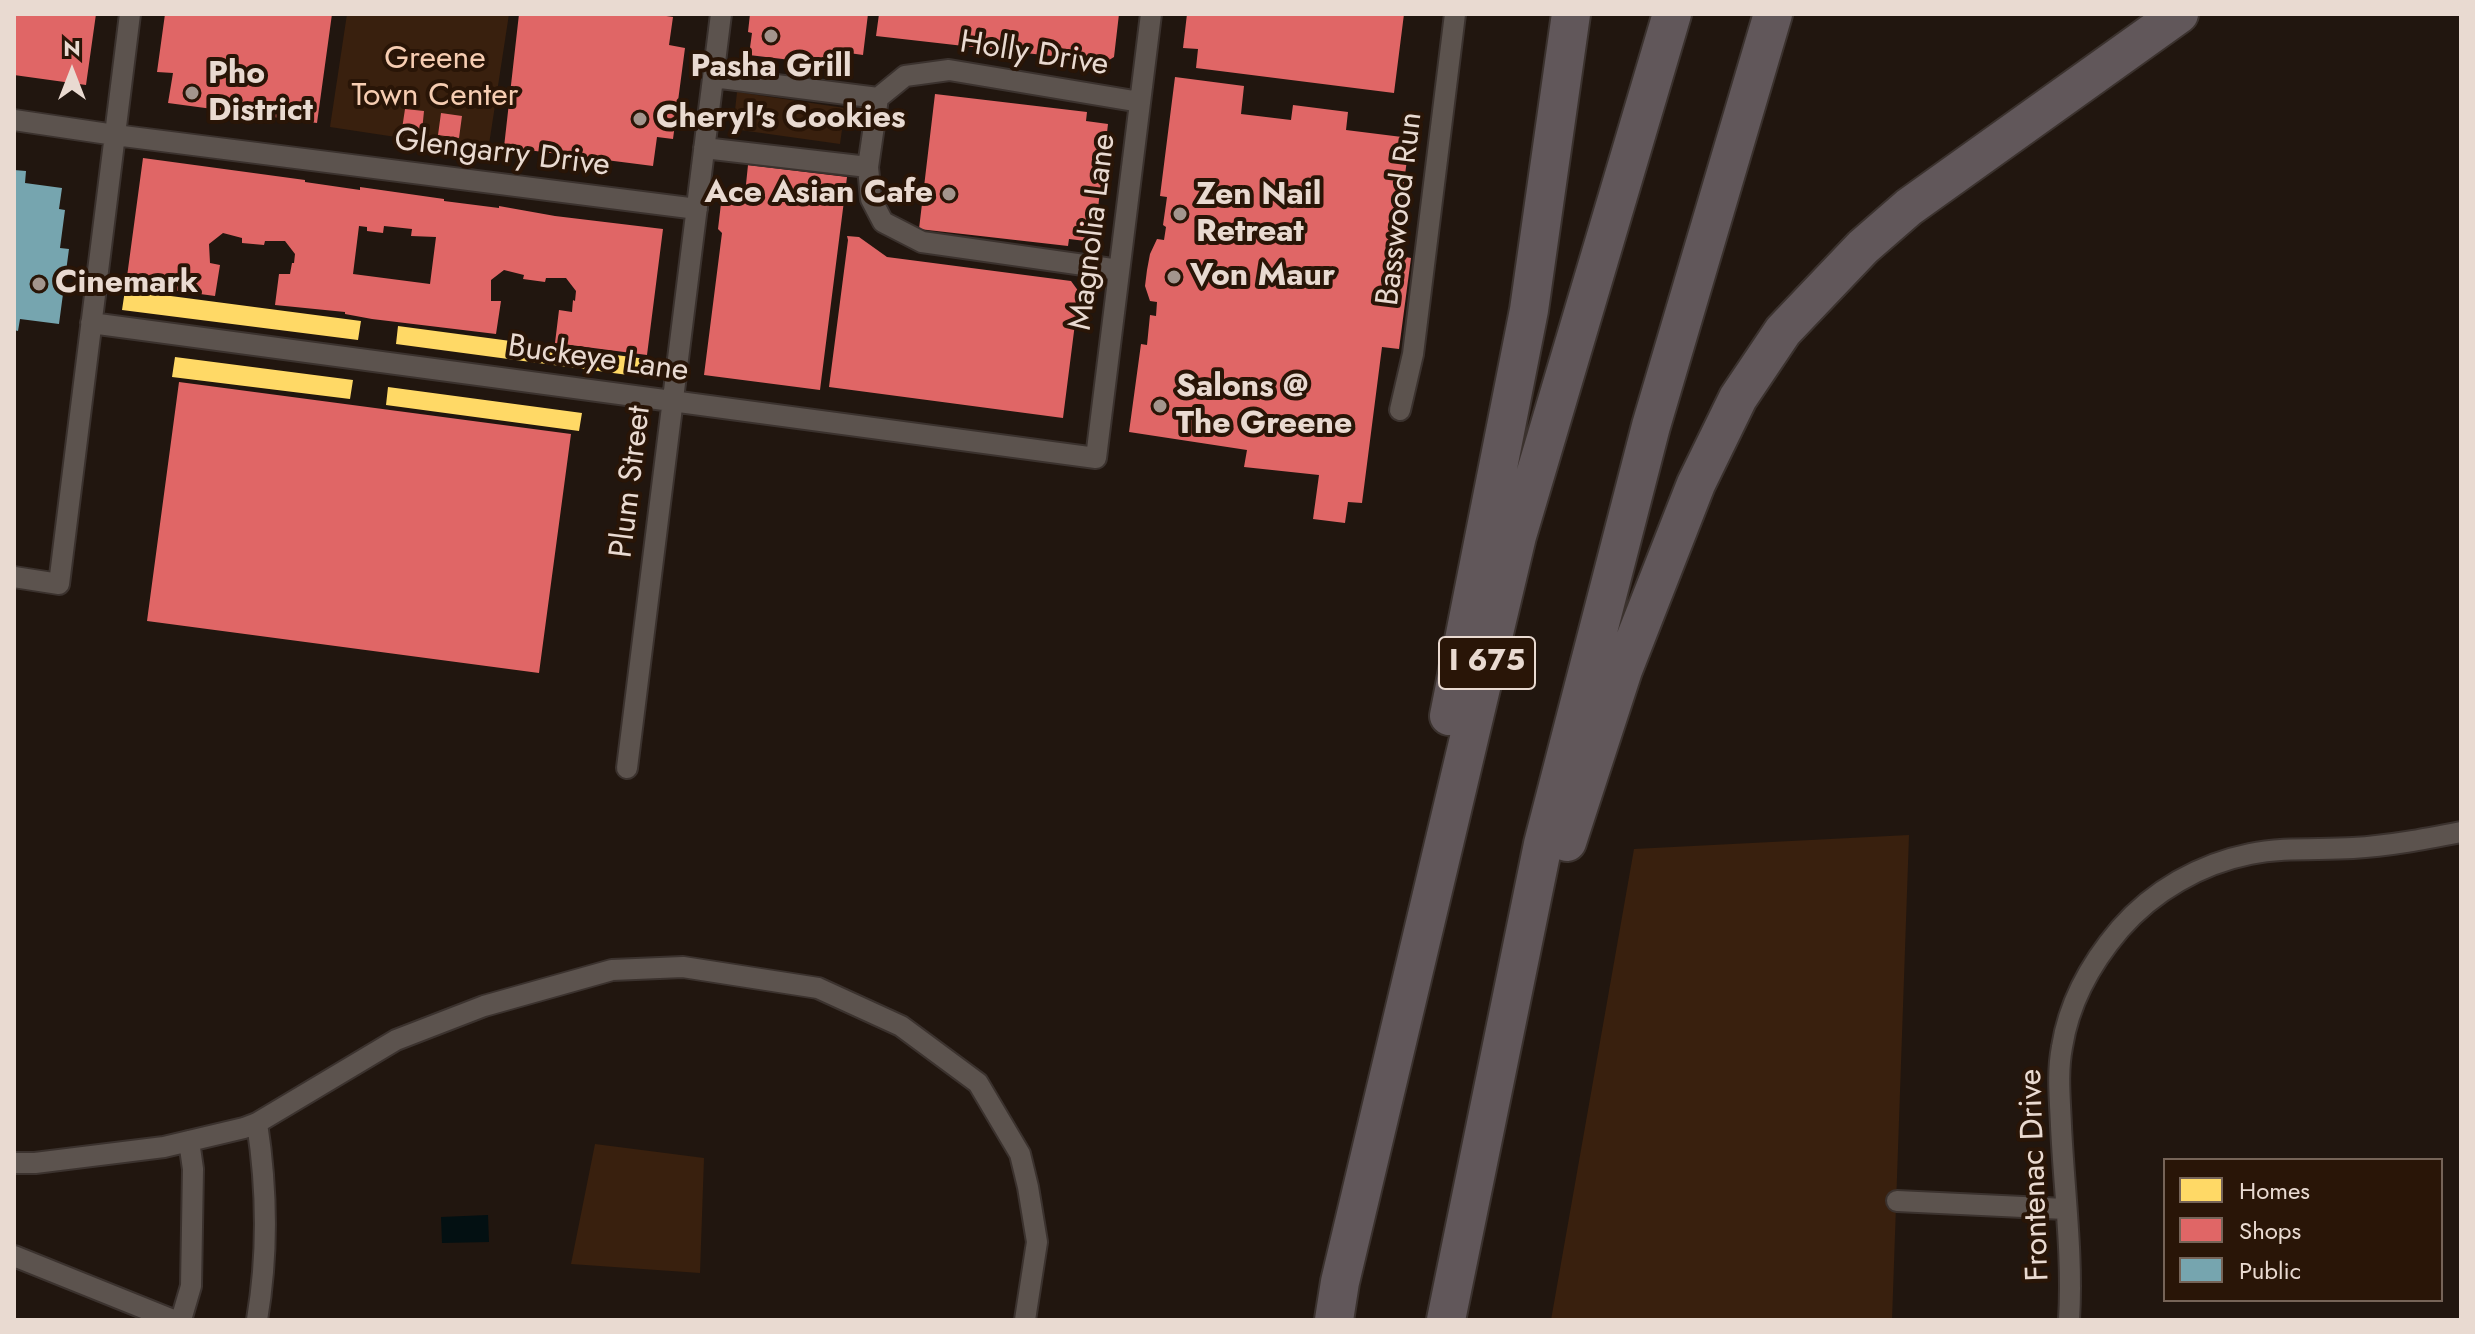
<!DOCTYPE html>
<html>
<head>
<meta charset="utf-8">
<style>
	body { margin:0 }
	#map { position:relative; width:2475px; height:1334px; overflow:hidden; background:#21160f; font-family:Jost,sans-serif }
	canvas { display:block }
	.frame { position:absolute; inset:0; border:16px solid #e9dad1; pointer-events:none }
	.legend { position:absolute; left:2163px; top:1158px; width:280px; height:144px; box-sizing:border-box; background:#291507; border:2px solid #766458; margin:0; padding:10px 14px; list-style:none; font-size:24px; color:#e9dad1 }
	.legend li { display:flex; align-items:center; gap:16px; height:40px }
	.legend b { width:40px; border:2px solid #766458 }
	.north { position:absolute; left:32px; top:32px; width:80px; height:80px; -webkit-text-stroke:6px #291507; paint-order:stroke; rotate:0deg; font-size:22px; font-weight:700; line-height:32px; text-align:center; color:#e9dad1 }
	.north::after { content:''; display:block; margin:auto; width:28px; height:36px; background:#e9dad1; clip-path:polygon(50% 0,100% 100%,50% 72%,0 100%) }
</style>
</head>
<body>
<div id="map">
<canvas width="2475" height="1334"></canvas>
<div class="frame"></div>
<ul class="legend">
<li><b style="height:22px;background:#ffd966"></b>Homes</li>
<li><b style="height:22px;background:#e06666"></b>Shops</li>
<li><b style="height:22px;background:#76a5af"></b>Public</li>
</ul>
<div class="north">N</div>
</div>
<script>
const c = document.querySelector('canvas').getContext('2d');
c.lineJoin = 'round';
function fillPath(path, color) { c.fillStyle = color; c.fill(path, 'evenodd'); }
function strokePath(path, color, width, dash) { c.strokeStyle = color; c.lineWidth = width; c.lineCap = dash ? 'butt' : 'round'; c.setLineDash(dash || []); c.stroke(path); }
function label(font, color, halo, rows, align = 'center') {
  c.font = font + ' Jost,sans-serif'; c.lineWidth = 8; c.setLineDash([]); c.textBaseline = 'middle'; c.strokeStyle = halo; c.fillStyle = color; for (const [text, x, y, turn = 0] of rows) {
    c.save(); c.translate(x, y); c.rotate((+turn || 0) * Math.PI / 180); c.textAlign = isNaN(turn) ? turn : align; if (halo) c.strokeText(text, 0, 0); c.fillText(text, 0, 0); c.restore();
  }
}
fillPath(new Path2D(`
	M 347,14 L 509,14 L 488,151 L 330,127 Z
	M 737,92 L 845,108 L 840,144 L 733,129 Z
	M 1909,835 L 1892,1320 L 1551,1320 L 1634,849 Z
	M 595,1144 L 704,1158 L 700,1273 L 571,1264 Z`), '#39200e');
fillPath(new Path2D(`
	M 488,1215 L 489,1242 L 442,1243 L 441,1217 Z`), '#031012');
fillPath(new Path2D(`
	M 125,290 L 361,321 L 358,340 L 122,310 Z
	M 398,326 L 646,359 L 643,377 L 396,344 Z
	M 175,357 L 353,380 L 350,399 L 172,377 Z
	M 388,387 L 582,413 L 579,431 L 386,405 Z`), '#ffd966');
fillPath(new Path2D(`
	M 14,14 L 96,14 L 86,85 L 14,75 Z
	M 165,14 L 332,14 L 317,123 L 168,103 L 173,73 L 157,72 Z
	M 519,14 L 653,14 L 673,17 L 669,45 L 685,48 L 673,139 L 657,137 L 653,166 L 504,147 Z
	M 750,14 L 868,14 L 863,55 L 842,52 L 841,66 L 749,55 L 752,33 L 748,32 Z
	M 879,14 L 1119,14 L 1114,57 L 1101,65 L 1087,60 L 876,36 Z
	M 1187,14 L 1404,14 L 1394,93 L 1196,68 L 1198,49 L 1183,48 Z
	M 1175,77 L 1244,86 L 1241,114 L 1291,120 L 1293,105 L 1348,112 L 1346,130 L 1410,138 L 1394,255 L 1411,258 L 1399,349 L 1382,347 L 1362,503 L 1348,502 L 1345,523 L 1313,519 L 1319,475 L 1244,467 L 1247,450 L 1129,432 L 1141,344 L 1147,345 L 1150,315 L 1156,316 L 1157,302 L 1150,301 L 1145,286 L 1147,270 L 1150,254 L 1157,239 L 1164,240 L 1166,227 L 1163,225 L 1167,197 L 1160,196 Z
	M 935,94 L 1087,112 L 1086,121 L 1108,124 L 1094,242 L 1069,239 L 1068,246 L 919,229 Z
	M 405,109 L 424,111 L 422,131 L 402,129 Z
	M 441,113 L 462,116 L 459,138 L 438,135 Z
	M 143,158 L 305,180 L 305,182 L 360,190 L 360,187 L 444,199 L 444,201 L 499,208 L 499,206 L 555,216 L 663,229 L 647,355 L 555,343 L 559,310 L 572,312 L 573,300 L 575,301 L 576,291 L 566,278 L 546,278 L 545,282 L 523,279 L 524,275 L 504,270 L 491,280 L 491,301 L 501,301 L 496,334 L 372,319 L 345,314 L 345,312 L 275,305 L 279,274 L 290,274 L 292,263 L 294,263 L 295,254 L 285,241 L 265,241 L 264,245 L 242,243 L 242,238 L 223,233 L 209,244 L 210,263 L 220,265 L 215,296 L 126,284 ZM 359,226 L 367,227 L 367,231 L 383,233 L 384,226 L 412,229 L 411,236 L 436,237 L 430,284 L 353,274 Z
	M 748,165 L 847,177 L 820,390 L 704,375 L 722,233 L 718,229 L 722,195 L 727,192 L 745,194 Z
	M 847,236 L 859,237 L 887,257 L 1071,281 L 1079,292 L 1063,418 L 829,387 L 848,240 Z
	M 179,382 L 571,434 L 539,673 L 147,621 Z`), '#e06666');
fillPath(new Path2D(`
	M 14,170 L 26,171 L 25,183 L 62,188 L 59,209 L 65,210 L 60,248 L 69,249 L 59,324 L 20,319 L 18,331 L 14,330 Z`), '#76a5af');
const minor = new Path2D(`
	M 713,77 L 878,98
	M 14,120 L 115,135 L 697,209
	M 704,148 L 868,167
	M 1119,270 L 922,242 L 883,222 L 871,199 L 868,167 L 878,98 L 905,76 L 949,70 L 1140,102
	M 91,323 L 1096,458 L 1151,14
	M 1400,410 L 1413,354 L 1455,14
	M 14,577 L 59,584 L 130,14
	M 627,768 L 721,14
	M 257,1123 C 267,1188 268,1255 257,1320
	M 14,1163 L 35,1163 L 164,1147 L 244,1128 L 257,1123 L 396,1040 L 484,1006 L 612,970 L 683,967 L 818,988 L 901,1026 L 978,1083 L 1020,1154 L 1028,1187 L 1037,1242 L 1025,1320
	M 1897,1201 L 2065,1209
	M 14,1256 L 173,1320
	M 181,1320 L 191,1286 L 193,1169 L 189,1141
	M 2069,1320 C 2073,1256 2064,1190 2061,1126 C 2060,1099 2057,1073 2062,1047 C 2069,1002 2091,963 2120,929 C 2153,891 2200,864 2250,854 C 2283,847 2319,850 2353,848 C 2389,846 2425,839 2461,832`);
const motorway = new Path2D(`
	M 1449,716 L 1529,310 L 1571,14
	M 1567,842 L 1623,670 L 1696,484 L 1738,398 L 1783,331 L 1863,247 L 1909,207 L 2179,14
	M 1334,1320 L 1340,1282 L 1517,536 L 1672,14
	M 1446,1320 L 1543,844 L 1651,426 L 1773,14`);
strokePath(minor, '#3b322e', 24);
strokePath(motorway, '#3b322e', 42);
strokePath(minor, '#5c534e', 20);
strokePath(motorway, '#61575a', 38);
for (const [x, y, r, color] of [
	[771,36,8,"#a3958d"],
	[192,93,8,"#a3958d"],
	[640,119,8,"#a3958d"],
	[949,194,8,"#a3958d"],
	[1180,214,8,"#a3958d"],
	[1174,277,8,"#a3958d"],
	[39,284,8,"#a3958d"],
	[1160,406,8,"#a3958d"]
]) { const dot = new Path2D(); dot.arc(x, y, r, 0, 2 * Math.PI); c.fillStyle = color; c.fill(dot); strokePath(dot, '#291507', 3); }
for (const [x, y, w] of [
	[1487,663,96]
]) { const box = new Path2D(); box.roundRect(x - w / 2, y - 26, w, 52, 6); c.fillStyle = '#291507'; c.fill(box); strokePath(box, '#e9dad1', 2); }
label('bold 30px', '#e9dad1', null, [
	["I 675",1487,663]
]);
label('32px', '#e9dad1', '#291507', [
	["Holly Drive",1034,55,9],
	["Glengarry Drive",502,154,7],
	["Basswood Run",1401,209,-83],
	["Magnolia Lane",1094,232,-83],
	["Buckeye Lane",598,360,8],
	["Plum Street",632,482,-83],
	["Frontenac Drive",2036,1175,-92]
]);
label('32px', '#f6cdb2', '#291507', [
	["Greene",435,60],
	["Town Center",435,97]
]);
label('bold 32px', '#e9dad1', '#291507', [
	["Pasha Grill",771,68,"center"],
	["Pho",208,75],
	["District",208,112],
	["Cheryl's Cookies",656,119],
	["Ace Asian Cafe",933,194,"right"],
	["Zen Nail",1196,196],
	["Retreat",1196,233],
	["Von Maur",1190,277],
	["Cinemark",55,284],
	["Salons @",1176,388],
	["The Greene",1176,425]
], 'left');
</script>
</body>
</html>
